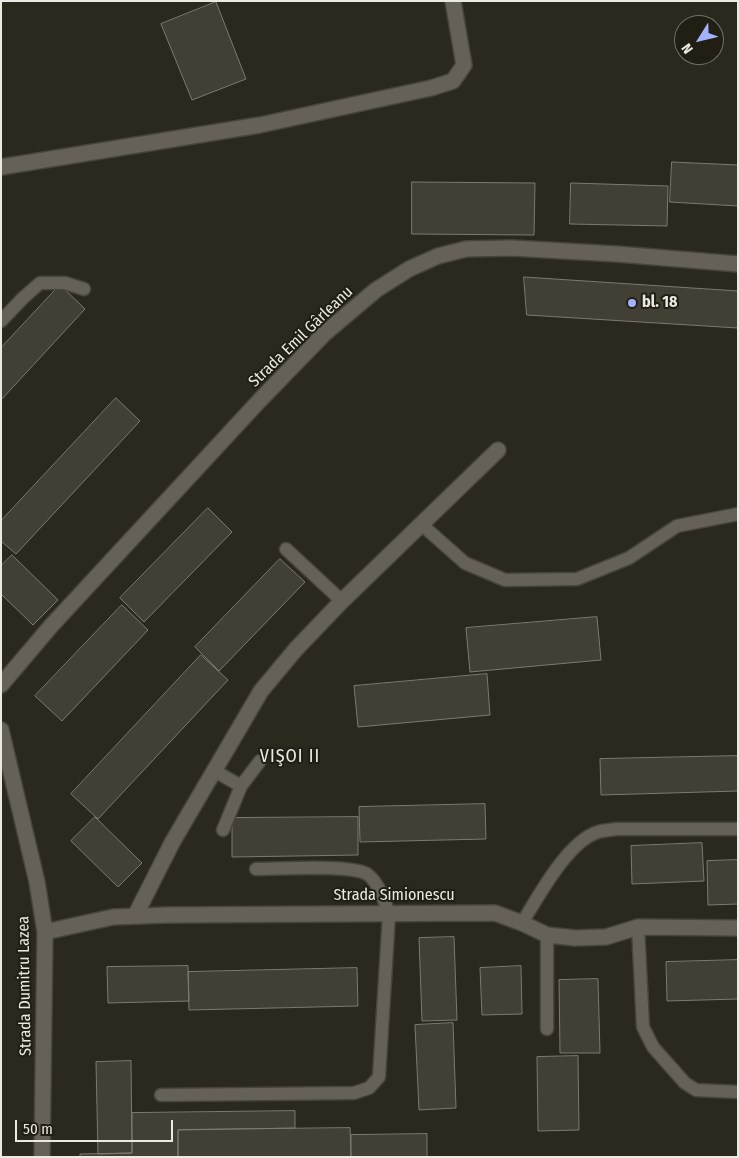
<!DOCTYPE html>
<html>
<head>
<meta charset="utf-8">
<style>
	body { margin:0 }
	#map { position:relative; width:739px; height:1158px; overflow:hidden; background:#2b281e; font-family:"Fira Sans Condensed",sans-serif }
	canvas { display:block }
	.frame { position:absolute; inset:0; border:2px solid #ebe9e3; pointer-events:none }
	.north { position:absolute; left:674px; top:15px; width:50px; height:50px; box-sizing:border-box; background:#211e14; border:1px solid #726f67; border-radius:50%; rotate:234deg; font-size:14px; font-weight:700; line-height:20px; text-align:center; color:#ebe9e3 }
	.north::after { content:''; display:block; margin:auto; width:18px; height:22px; background:#a2b2fd; clip-path:polygon(50% 0,100% 100%,50% 72%,0 100%) }
	.scale { position:absolute; left:15px; top:1120px; width:158px; height:22px; box-sizing:border-box; border:2px solid #ebe9e3; border-top:0; padding-left:6px; font-size:15px; line-height:18px; white-space:nowrap; color:#ebe9e3; -webkit-text-stroke:4px #211e14; paint-order:stroke }
</style>
</head>
<body>
<div id="map">
<canvas width="739" height="1158"></canvas>
<div class="frame"></div>
<div class="north">N</div>
<div class="scale">50 m</div>
</div>
<script>
const c = document.querySelector('canvas').getContext('2d');
c.lineJoin = 'round';
function fillPath(path, color) { c.fillStyle = color; c.fill(path, 'evenodd'); }
function strokePath(path, color, width, dash) { c.strokeStyle = color; c.lineWidth = width; c.lineCap = dash ? 'butt' : 'round'; c.setLineDash(dash || []); c.stroke(path); }
function label(font, color, halo, rows, align = 'center') {
  c.font = font + ' "Fira Sans Condensed",sans-serif'; c.lineWidth = 4; c.setLineDash([]); c.textBaseline = 'middle'; c.strokeStyle = halo; c.fillStyle = color; for (const [text, x, y, turn = 0] of rows) {
    c.save(); c.translate(x, y); c.rotate((+turn || 0) * Math.PI / 180); c.textAlign = isNaN(turn) ? turn : align; if (halo) c.strokeText(text, 0, 0); c.fillText(text, 0, 0); c.restore();
  }
}
const building = new Path2D(`
	M 216,2 L 246,79 L 192,100 L 161,24 Z
	M 672,162 L 738,165 L 738,206 L 670,202 Z
	M 412,182 L 535,183 L 534,235 L 412,234 Z
	M 571,183 L 668,186 L 667,226 L 570,224 Z
	M 524,277 L 738,291 L 738,328 L 527,315 Z
	M 60,285 L 85,309 L 1,400 L 1,348 Z
	M 116,398 L 140,421 L 16,554 L 1,541 L 1,521 Z
	M 208,508 L 232,532 L 144,622 L 120,598 Z
	M 12,555 L 58,600 L 33,625 L 1,594 L 1,566 Z
	M 280,559 L 305,582 L 219,671 L 195,647 Z
	M 122,605 L 148,630 L 62,721 L 35,696 Z
	M 597,617 L 601,660 L 470,672 L 466,628 Z
	M 201,655 L 228,680 L 98,819 L 71,794 Z
	M 487,674 L 490,715 L 358,727 L 354,686 Z
	M 738,756 L 738,791 L 601,795 L 600,759 Z
	M 485,804 L 486,839 L 360,842 L 359,807 Z
	M 95,817 L 142,863 L 118,887 L 71,841 Z
	M 358,817 L 358,855 L 232,857 L 232,818 Z
	M 702,843 L 704,881 L 632,884 L 631,846 Z
	M 738,860 L 738,904 L 708,905 L 707,861 Z
	M 454,937 L 457,1020 L 422,1021 L 419,938 Z
	M 738,960 L 738,999 L 667,1001 L 666,962 Z
	M 188,966 L 189,1001 L 108,1003 L 107,967 Z
	M 521,966 L 522,1014 L 482,1015 L 480,968 Z
	M 357,968 L 358,1006 L 189,1010 L 188,972 Z
	M 598,979 L 600,1053 L 560,1053 L 559,980 Z
	M 453,1023 L 456,1108 L 419,1110 L 415,1025 Z
	M 578,1056 L 579,1130 L 538,1131 L 537,1057 Z
	M 131,1061 L 132,1153 L 98,1154 L 96,1062 Z
	M 295,1111 L 295,1128 L 178,1130 L 178,1157 L 80,1157 L 80,1154 L 132,1153 L 132,1113 Z
	M 350,1128 L 351,1157 L 178,1157 L 178,1130 Z
	M 427,1134 L 427,1157 L 351,1157 L 351,1135 Z`);
fillPath(building, '#423f34');
strokePath(building, '#7d7a6e', 1);
const lane = new Path2D(`
	M 1,321 L 23,298 L 40,283 L 65,283 L 84,289
	M 421,524 L 465,563 L 505,580 L 577,579 L 629,558 L 677,526 L 738,514
	M 286,549 L 342,601
	M 213,770 L 241,786
	M 223,830 L 241,786 L 260,761
	M 522,923 C 538,897 568,841 598,832 C 604,830 610,830 617,829 L 738,829
	M 638,927 L 643,1027 L 653,1047 L 685,1083 L 696,1090 L 738,1092
	M 547,1029 L 547,935
	M 161,1095 L 354,1093 L 369,1088 L 379,1077 L 389,914 C 385,902 378,881 367,874 C 350,864 279,869 256,869`);
const street = new Path2D(`
	M 1,167 L 260,125 L 431,88 L 453,81 L 464,65 L 453,1
	M 1,685 L 51,626 L 260,400 L 325,333 L 376,290 L 409,269 L 438,256 L 466,249 L 511,248 L 617,254 L 738,264
	M 1,730 L 37,882 L 45,932 L 42,1157
	M 135,916 L 173,841 L 261,691 L 296,649 L 342,601 L 498,450
	M 45,932 L 113,917 L 167,915 L 495,913 L 522,923 L 547,935 L 575,938 L 606,937 L 638,927 L 738,928`);
strokePath(lane, '#47443c', 15);
strokePath(street, '#47443c', 18);
strokePath(lane, '#656156', 12);
strokePath(street, '#656156', 15);
for (const [x, y, r, color] of [
	[632,303,5,"#a2b2fd"]
]) { const dot = new Path2D(); dot.arc(x, y, r, 0, 2 * Math.PI); c.fillStyle = color; c.fill(dot); strokePath(dot, '#211e14', 2); }
label('bold 16px', '#ebe9e3', '#211e14', [
	["bl. 18",642,303]
], 'left');
label('16px', '#ebe9e3', '#211e14', [
	["Strada Emil Gârleanu",301,337,-44],
	["Strada Simionescu",394,896],
	["Strada Dumitru Lazea",25,986,-91]
]);
c.letterSpacing = '1px';
label('18px', '#ebe9e3', '#211e14', [
	["VIŞOI II",290,757]
]);
c.letterSpacing = '0px';
</script>
</body>
</html>
